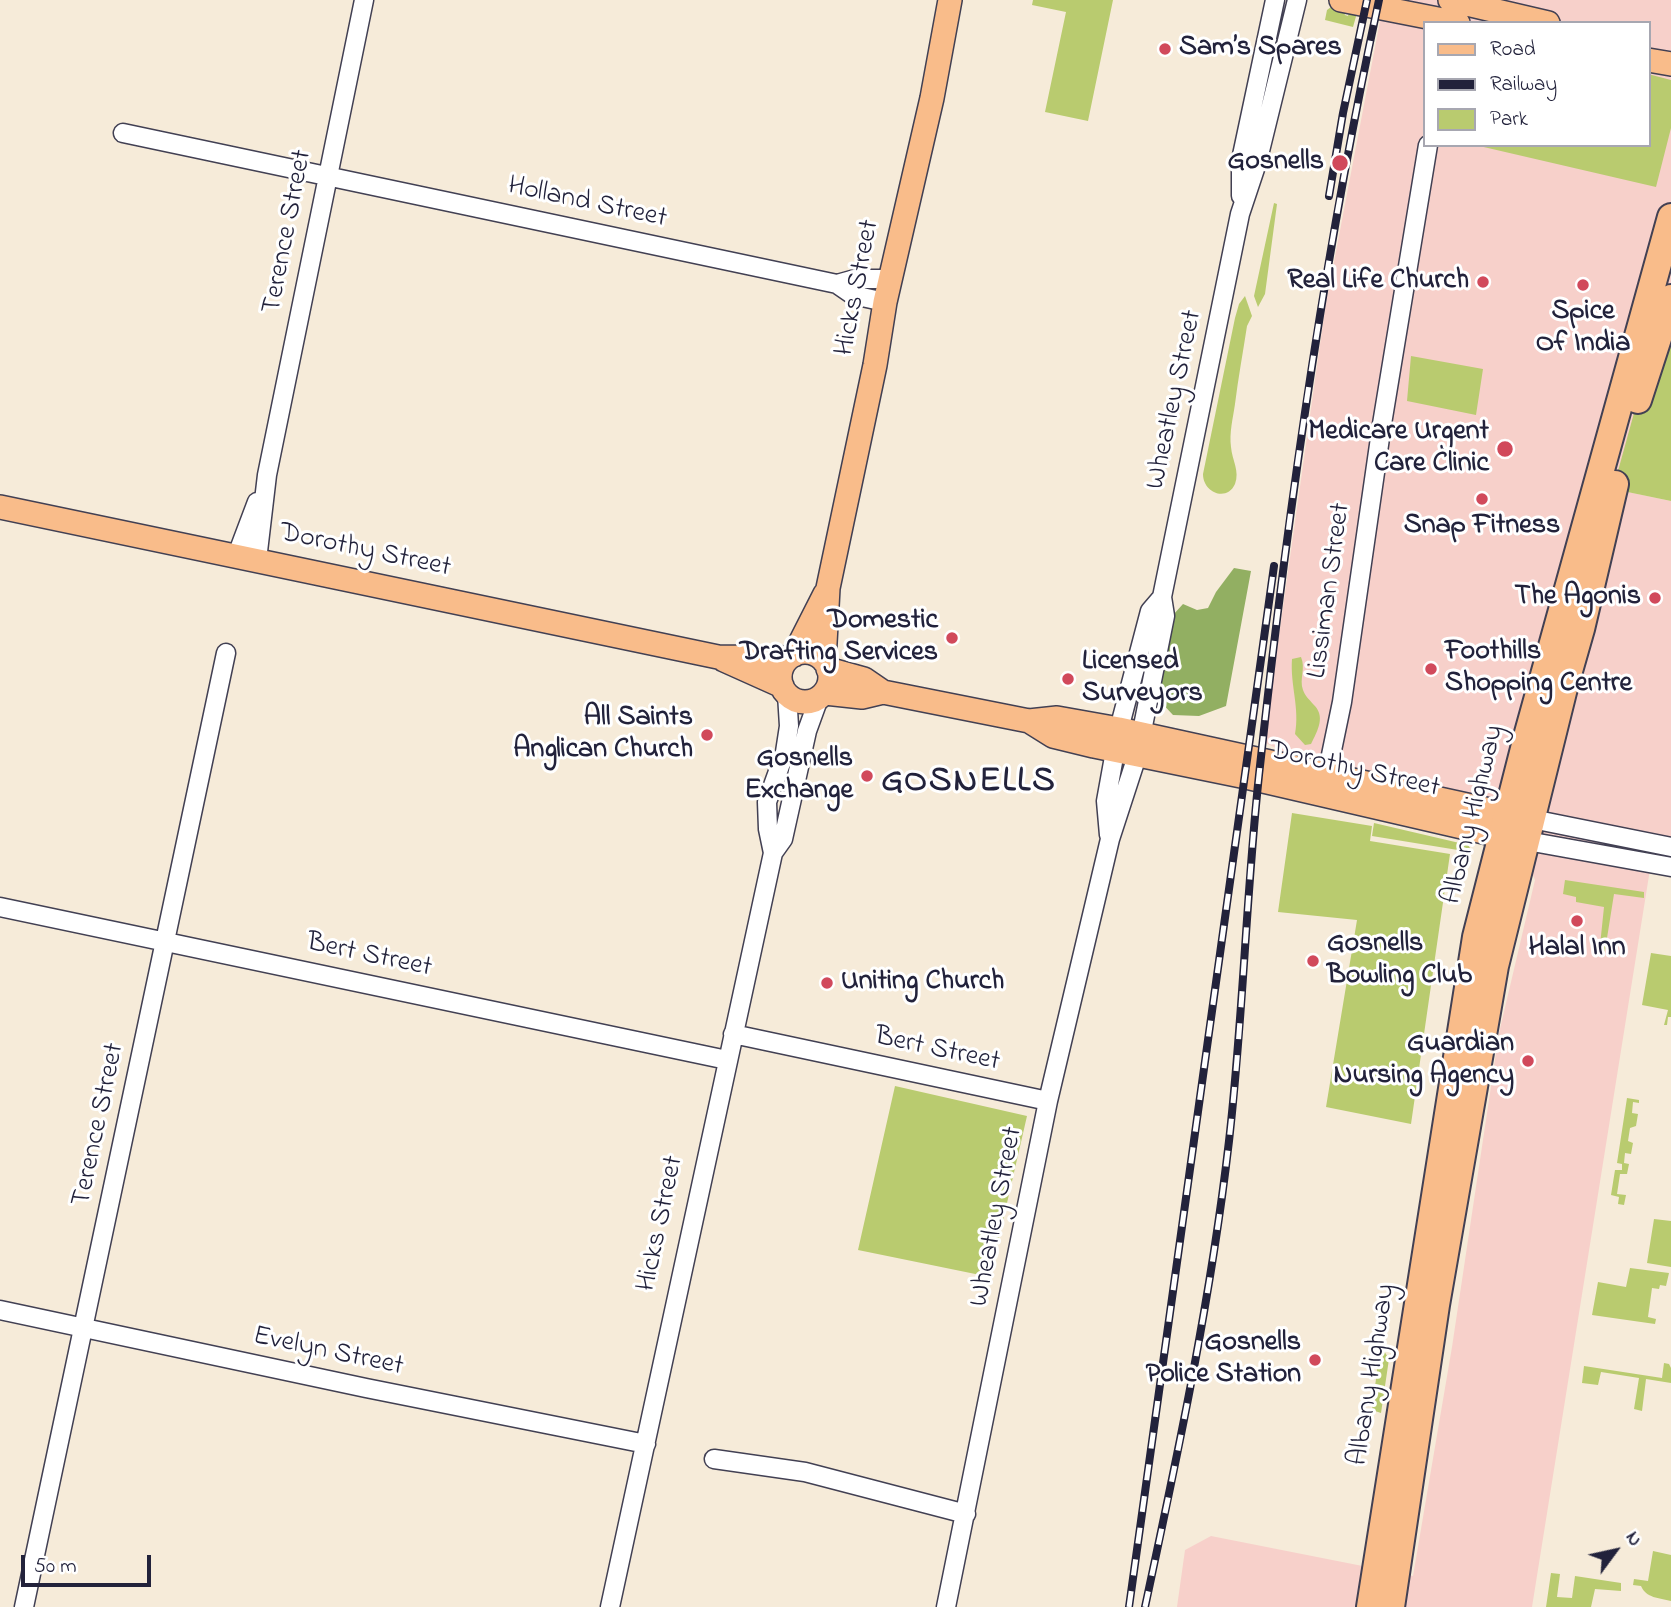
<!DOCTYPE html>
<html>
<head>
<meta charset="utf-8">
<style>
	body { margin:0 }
	#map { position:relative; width:1671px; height:1607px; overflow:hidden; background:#f6ebd9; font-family:"Indie Flower",sans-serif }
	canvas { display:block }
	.legend { position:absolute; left:1423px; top:21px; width:228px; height:126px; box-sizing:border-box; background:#fff; border:2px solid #a7a7b1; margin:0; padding:9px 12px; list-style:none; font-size:21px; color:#22223b }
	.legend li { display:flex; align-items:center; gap:14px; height:35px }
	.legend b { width:35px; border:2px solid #a7a7b1 }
	.north { position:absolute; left:1580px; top:1516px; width:70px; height:70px; -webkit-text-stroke:5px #fff; paint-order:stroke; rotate:57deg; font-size:19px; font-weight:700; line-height:28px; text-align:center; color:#22223b }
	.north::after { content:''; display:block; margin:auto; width:24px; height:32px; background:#22223b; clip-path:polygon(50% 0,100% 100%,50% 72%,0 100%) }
	.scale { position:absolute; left:21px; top:1555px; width:130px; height:32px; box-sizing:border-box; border:4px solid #22223b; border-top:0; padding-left:9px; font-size:21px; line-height:24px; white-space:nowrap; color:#22223b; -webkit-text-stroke:5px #fff; paint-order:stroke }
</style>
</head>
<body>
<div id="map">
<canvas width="1671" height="1607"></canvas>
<ul class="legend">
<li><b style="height:9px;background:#f9bc8a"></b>Road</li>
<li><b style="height:9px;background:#22223b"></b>Railway</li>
<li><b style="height:19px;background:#b9cb6f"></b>Park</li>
</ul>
<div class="north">N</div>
<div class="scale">50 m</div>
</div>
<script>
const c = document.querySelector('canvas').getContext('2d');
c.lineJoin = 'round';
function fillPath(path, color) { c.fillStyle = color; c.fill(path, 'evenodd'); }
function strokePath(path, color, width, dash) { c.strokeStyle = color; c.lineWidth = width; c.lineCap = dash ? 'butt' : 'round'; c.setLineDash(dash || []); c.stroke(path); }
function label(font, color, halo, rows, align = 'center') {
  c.font = font + ' "Indie Flower",sans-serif'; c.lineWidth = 6; c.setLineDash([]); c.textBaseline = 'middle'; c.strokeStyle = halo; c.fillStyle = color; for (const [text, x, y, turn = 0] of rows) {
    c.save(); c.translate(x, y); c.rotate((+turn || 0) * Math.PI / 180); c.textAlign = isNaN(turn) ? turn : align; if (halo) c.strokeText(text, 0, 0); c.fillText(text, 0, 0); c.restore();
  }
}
fillPath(new Path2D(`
	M 1384,0 L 1671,0 L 1671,303 L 1614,489 L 1671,501 L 1671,867 L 1651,863 L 1532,1607 L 1177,1607 L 1185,1550 L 1211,1536 L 1413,1576 L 1452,1347 L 1499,1033 L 1535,880 L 1508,814 L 1299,760 L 1264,742 L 1325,309 ZM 1424,23 L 1648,23 L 1648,145 L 1424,145 Z`), '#f7d0ca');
fillPath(new Path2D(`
	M 1033,0 L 1113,0 L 1088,121 L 1045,112 L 1066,12 L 1032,5 Z
	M 1331,7 L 1343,9 L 1345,15 L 1348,16 L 1349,12 L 1357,13 L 1353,27 L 1325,20 L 1327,10 Z
	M 1648,74 L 1671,80 L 1671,128 L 1656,187 L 1475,145 L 1648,145 Z
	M 1274,203 L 1277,204 L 1265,294 L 1258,307 L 1254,296 Z
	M 1245,296 L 1252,316 L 1247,326 C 1243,352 1238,379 1235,404 C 1233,418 1229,433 1231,447 C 1232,460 1240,471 1235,484 C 1227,502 1203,493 1203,474 L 1235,318 L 1239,304 Z
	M 1671,303 L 1671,501 L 1613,489 L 1639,395 Z
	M 1411,356 L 1483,369 L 1476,415 L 1407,401 Z
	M 1301,657 C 1306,668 1299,679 1303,690 C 1305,696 1309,699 1313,704 C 1326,716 1318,730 1311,744 L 1305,745 L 1295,734 C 1300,708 1290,685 1292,659 Z
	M 1292,813 L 1372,826 L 1370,841 L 1450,854 L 1411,1124 L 1326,1107 L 1357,920 L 1278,912 Z
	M 1374,823 L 1468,845 L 1472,851 L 1470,852 L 1372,836 Z
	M 1565,880 L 1644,892 L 1644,898 L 1614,894 L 1604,957 L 1599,955 L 1604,907 L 1576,902 L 1576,897 L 1563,894 Z
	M 1651,953 L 1671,956 L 1671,1017 L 1668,1017 L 1667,1025 L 1664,1025 L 1668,1010 L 1642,1005 Z
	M 895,1086 L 1027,1116 L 990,1277 L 858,1250 Z
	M 1627,1098 L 1639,1100 L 1639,1103 L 1633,1102 L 1632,1113 L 1638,1114 L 1636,1126 L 1630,1128 L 1628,1141 L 1633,1143 L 1631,1154 L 1625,1153 L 1624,1163 L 1629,1164 L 1627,1174 L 1620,1174 L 1617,1194 L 1626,1195 L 1624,1205 L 1618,1204 L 1619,1197 L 1611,1195 L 1615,1170 L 1622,1170 L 1622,1164 L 1617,1163 Z
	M 1654,1219 L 1671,1221 L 1671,1267 L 1647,1263 Z
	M 1630,1268 L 1669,1273 L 1666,1286 L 1660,1285 L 1659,1289 L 1652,1288 L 1648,1317 L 1656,1319 L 1655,1324 L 1592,1315 L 1598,1282 L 1626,1287 Z
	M 1376,1346 L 1381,1346 L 1389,1359 L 1381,1413 L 1372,1410 L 1377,1371 Z
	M 1664,1363 L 1669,1364 L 1671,1368 L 1671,1383 L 1646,1379 L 1642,1411 L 1634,1409 L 1639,1378 L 1601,1372 L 1598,1385 L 1582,1383 L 1584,1366 L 1662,1378 Z
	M 1653,1551 L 1671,1555 L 1671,1601 C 1659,1598 1646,1598 1641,1586 L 1633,1585 L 1634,1579 L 1648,1581 Z
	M 1551,1573 L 1560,1574 L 1557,1597 L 1572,1598 L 1575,1576 L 1621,1583 L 1621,1591 L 1595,1589 L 1591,1607 L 1546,1607 Z`), '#b9cb6f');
fillPath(new Path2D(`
	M 1234,568 L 1251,571 L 1226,706 L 1199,716 L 1173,715 L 1158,699 L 1173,615 L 1183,604 L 1197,610 L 1208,608 L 1216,592 Z`), '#92af62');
const minor = new Path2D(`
	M 123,133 L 837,284 L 853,295 L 885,302
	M 1241,196 L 1241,160 L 1275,0
	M 837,284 L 855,279 L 890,279
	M 237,555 L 257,502
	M 257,560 L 267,475 L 364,0
	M 1325,784 L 1342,702 L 1382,424 L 1428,145
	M 1522,817 L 1671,847
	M 1109,835 L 1106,801 L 1119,729 L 1150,611 L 1162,597
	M 1516,839 L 1671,867
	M 773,853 L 783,839 L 807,731 L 819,698
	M 0,907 L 727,1060
	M 733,1034 L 1048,1101
	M 0,1310 L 366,1388 L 646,1444
	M 714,1459 L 805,1472 L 966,1514
	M 24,1607 L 226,653
	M 610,1607 L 773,853 L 768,829 L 767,802 L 785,752 L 789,726 L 787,694
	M 946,1607 L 1048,1101 L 1110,839 L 1137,756 L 1165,616 L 1162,597 L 1240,214 L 1257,163 L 1297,0`);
const major = new Path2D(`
	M 1341,0 L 1458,23
	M 1450,0 L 1548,23
	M 1648,60 L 1671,64
	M 0,507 L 718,657 L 789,658
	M780 677a25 25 0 1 1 50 0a25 25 0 1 1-50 0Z
	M 794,655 L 825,594
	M 724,660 L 782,686
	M 824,661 L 828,588 L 875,365 L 885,302 L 932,98 L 950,0
	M 828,669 L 864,679 L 883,692 L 1029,721 L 1057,718 L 1119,729 L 1508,814
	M 825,693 L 862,697 L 883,692
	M 1029,721 L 1053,736 L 1094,746 L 1246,777 L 1501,836`);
const highway = new Path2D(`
	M 1638,400 L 1671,298
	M 1370,1607 L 1476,937 L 1528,733 L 1671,217
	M 1391,1607 L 1436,1305 L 1495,966 L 1563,692 L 1581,629 L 1615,484`);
strokePath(minor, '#424053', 21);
strokePath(major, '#424053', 26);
strokePath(highway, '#424053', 30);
strokePath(minor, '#fff', 18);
strokePath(major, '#f9bc8a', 23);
strokePath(highway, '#f9bc8a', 26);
const rail = new Path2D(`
	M 1329,196 L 1343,113 L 1367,0
	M 1129,1607 L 1274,566
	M 1145,1607 C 1178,1453 1211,1298 1229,1141 C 1243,1019 1246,896 1259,775 C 1287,515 1324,255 1379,0`);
strokePath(rail, '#22223b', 8);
strokePath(rail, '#fff', 5, [16]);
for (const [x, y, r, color] of [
	[1165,49,7,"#d1495b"],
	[1340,163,9,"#d1495b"],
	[1483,282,7,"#d1495b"],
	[1583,285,7,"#d1495b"],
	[1505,449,9,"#d1495b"],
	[1482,499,7,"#d1495b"],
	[1655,598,7,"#d1495b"],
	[952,638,7,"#d1495b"],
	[1431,669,7,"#d1495b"],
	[1068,679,7,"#d1495b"],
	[707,735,7,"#d1495b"],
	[867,776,7,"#d1495b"],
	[1577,921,7,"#d1495b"],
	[1313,961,7,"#d1495b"],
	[827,983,7,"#d1495b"],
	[1528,1061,7,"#d1495b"],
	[1315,1360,7,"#d1495b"]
]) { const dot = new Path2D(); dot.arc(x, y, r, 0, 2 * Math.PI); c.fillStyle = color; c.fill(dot); strokePath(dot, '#fff', 2.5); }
label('bold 28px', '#22223b', '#fff', [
	["Sam’s Spares",1179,49,"left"],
	["Gosnells",1324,163],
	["Real Life Church",1469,282],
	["Spice",1583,313,"center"],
	["Of India",1583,345,"center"],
	["Medicare Urgent",1489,433],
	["Care Clinic",1489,465],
	["Snap Fitness",1482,527,"center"],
	["The Agonis",1641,598],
	["Domestic",938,622],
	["Drafting Services",938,654],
	["Foothills",1445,653,"left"],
	["Shopping Centre",1445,685,"left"],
	["Licensed",1082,663,"left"],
	["Surveyors",1082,695,"left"],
	["All Saints",693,719],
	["Anglican Church",693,751],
	["Gosnells",853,760],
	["Exchange",853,792],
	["Gosnells",1327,945,"left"],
	["Bowling Club",1327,977,"left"],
	["Halal Inn",1577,949,"center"],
	["Uniting Church",841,983,"left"],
	["Guardian",1514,1045],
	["Nursing Agency",1514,1077],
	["Gosnells",1301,1344],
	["Police Station",1301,1376]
], 'right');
label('28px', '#22223b', '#fff', [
	["Holland Street",587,204,12],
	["Terence Street",289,232,-79],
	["Hicks Street",859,288,-79],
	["Wheatley Street",1176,400,-78],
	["Dorothy Street",365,552,12],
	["Lissiman Street",1331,591,-82],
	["Dorothy Street",1354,771,13],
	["Albany Highway",1475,815,-76],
	["Bert Street",369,957,12],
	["Bert Street",937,1051,12],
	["Terence Street",100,1125,-78],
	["Wheatley Street",998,1217,-79],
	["Hicks Street",662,1224,-78],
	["Evelyn Street",328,1353,12],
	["Albany Highway",1374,1375,-81]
]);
c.letterSpacing = '2px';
label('bold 35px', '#22223b', '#fff', [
	["GOSNELLS",969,784]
]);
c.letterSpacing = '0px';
</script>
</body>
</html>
